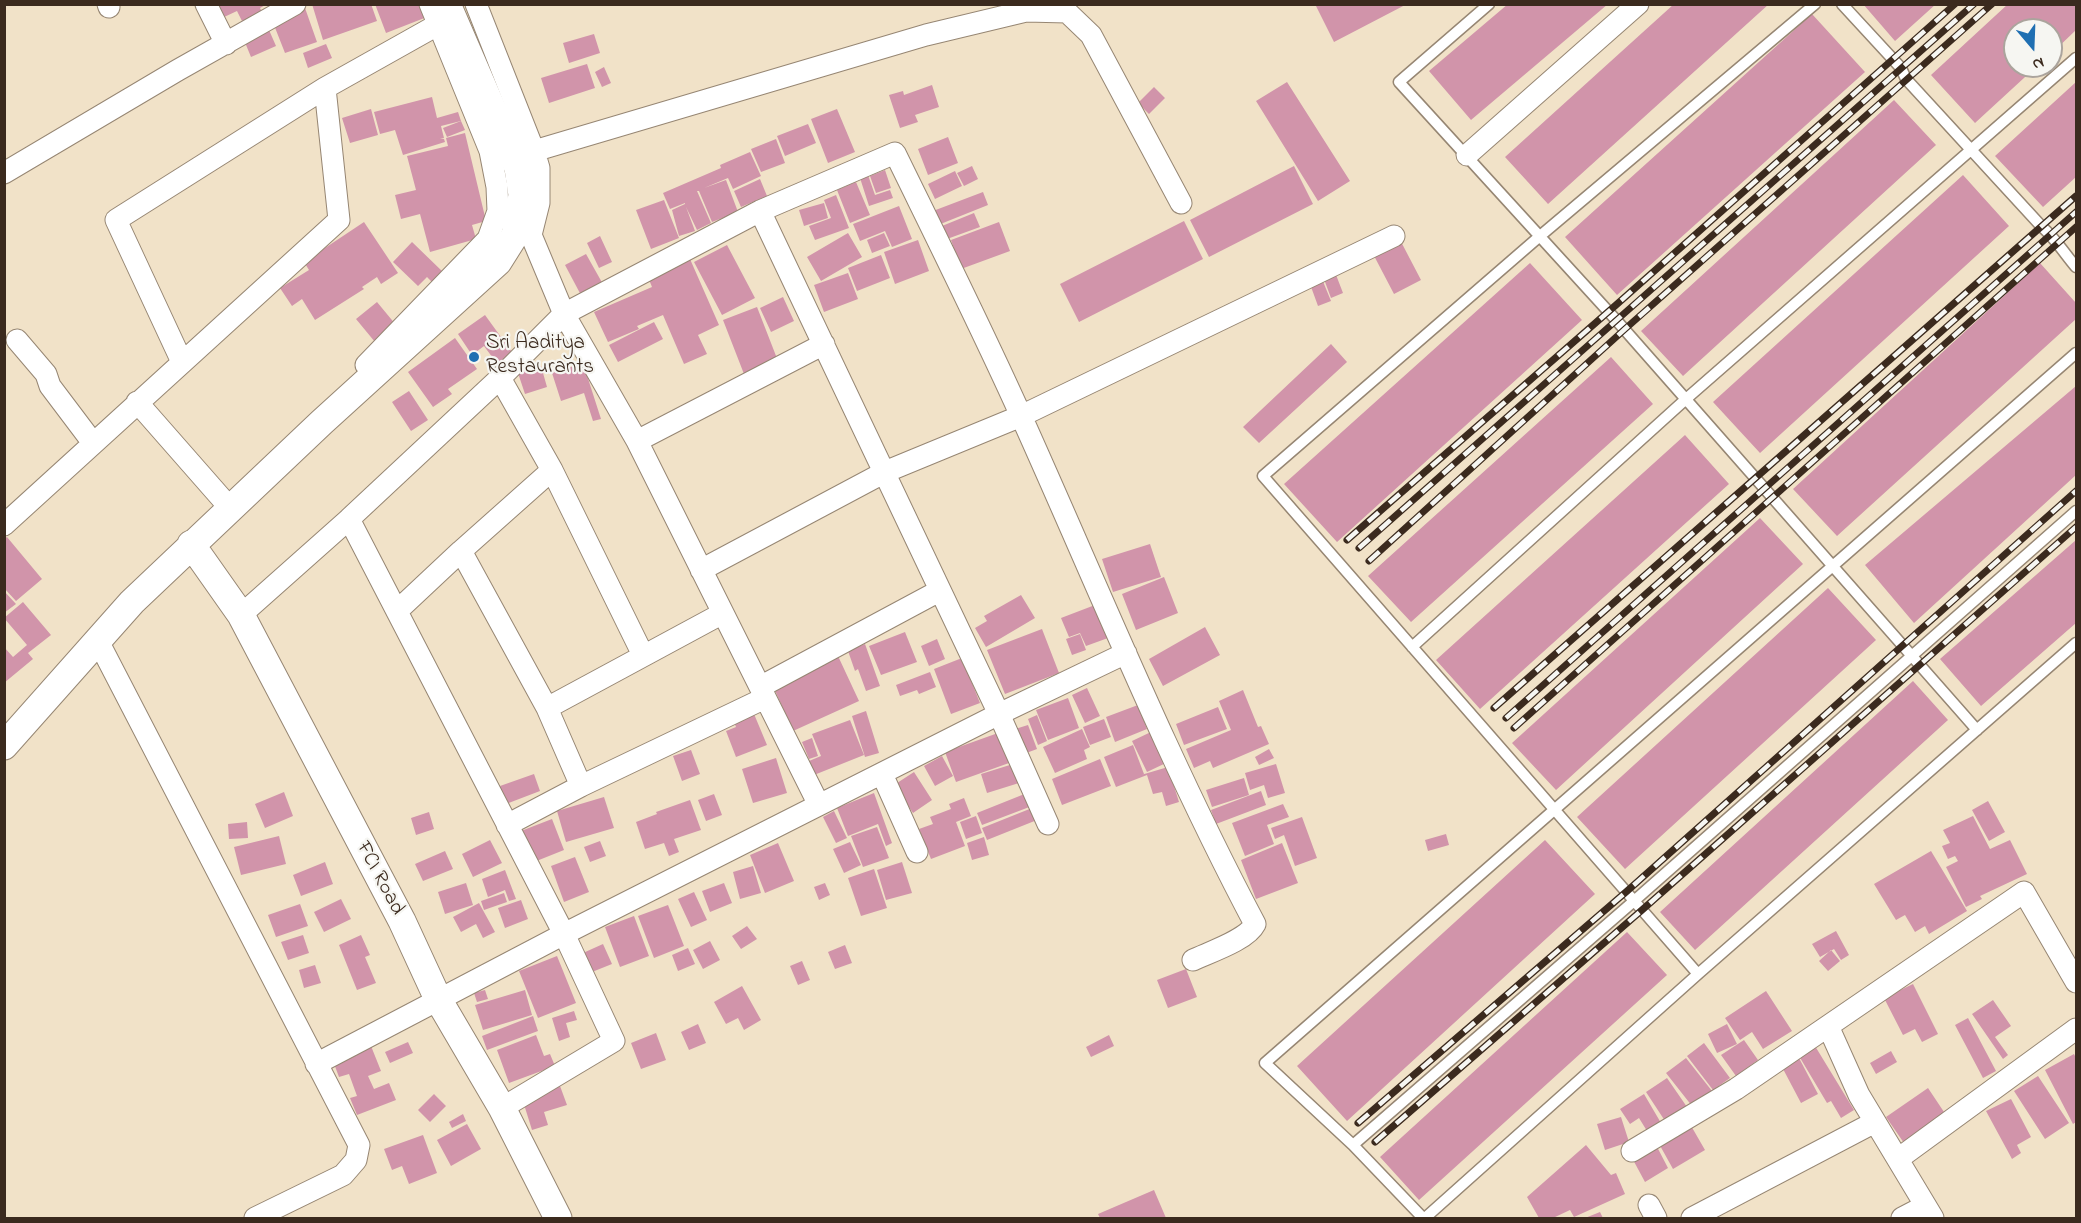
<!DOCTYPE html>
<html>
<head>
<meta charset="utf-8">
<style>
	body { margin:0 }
	#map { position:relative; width:2081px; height:1223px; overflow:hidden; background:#f1e2c8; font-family:"Indie Flower",sans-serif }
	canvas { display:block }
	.frame { position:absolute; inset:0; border:6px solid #3b2a1e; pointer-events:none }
	.north { position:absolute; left:2003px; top:18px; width:60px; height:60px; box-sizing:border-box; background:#f6f6f2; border:2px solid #aba49d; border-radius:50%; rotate:161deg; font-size:16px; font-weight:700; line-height:24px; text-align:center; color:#3b2a1e }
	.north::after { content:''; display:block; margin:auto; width:21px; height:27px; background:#1f6fb2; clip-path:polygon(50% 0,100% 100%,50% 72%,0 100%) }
</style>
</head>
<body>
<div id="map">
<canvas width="2081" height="1223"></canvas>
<div class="frame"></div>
<div class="north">N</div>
</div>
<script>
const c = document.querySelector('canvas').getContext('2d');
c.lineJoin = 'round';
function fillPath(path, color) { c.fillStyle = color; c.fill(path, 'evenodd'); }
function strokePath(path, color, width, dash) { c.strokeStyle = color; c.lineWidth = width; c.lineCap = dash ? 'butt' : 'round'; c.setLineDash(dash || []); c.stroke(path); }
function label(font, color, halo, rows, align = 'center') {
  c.font = font + ' "Indie Flower",sans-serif'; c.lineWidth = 4.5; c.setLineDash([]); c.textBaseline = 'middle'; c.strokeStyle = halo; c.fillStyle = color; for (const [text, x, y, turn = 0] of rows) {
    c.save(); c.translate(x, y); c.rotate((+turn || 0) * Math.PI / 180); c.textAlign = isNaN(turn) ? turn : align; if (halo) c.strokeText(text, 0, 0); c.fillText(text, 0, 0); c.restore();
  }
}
fillPath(new Path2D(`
	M 216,4 L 267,4 L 260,8 L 262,12 L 242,21 L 237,11 L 222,18 Z
	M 312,4 L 371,4 L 377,21 L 323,40 Z
	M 375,4 L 422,4 L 427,17 L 386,33 Z
	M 1315,4 L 1407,4 L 1334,42 Z
	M 1508,4 L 1608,4 L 1471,120 L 1429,71 Z
	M 1674,4 L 1769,4 L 1548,204 L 1505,157 Z
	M 1863,4 L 1936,4 L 1895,41 Z
	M 2008,4 L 2076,4 L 2076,30 L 2051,54 L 2051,30 L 2015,30 L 2015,66 L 2037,66 L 1975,123 L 1931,75 Z
	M 305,8 L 317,42 L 285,53 L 272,20 Z
	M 1812,14 L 1865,72 L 1617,295 L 1565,237 Z
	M 269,30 L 276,46 L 251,57 L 244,40 Z
	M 594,34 L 600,53 L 569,63 L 563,43 Z
	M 326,44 L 332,58 L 308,68 L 303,53 Z
	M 587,64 L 595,88 L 549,103 L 541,78 Z
	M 604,67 L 611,83 L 602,87 L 595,72 Z
	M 1287,82 L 1350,181 L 1318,201 L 1256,101 Z
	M 2076,82 L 2076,177 L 2043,207 L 1995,156 Z
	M 932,85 L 939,107 L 915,115 L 918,122 L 900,128 L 889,95 L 903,91 L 904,95 Z
	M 1154,87 L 1165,98 L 1149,114 L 1138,103 Z
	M 432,97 L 437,118 L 458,112 L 461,121 L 441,126 L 444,138 L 440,139 L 444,139 L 445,142 L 403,155 L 395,130 L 380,134 L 374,112 Z
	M 1894,100 L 1936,145 L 1683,376 L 1641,331 Z
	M 371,109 L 378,135 L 350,143 L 342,118 Z
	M 837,109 L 855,152 L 828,163 L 811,119 Z
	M 461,121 L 465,130 L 447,137 L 443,128 Z
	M 808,124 L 816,143 L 785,156 L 777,136 Z
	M 465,133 L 486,221 L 472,225 L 476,239 L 430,252 L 420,214 L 401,219 L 395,195 L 416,190 L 407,156 L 448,146 L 446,138 Z
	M 948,137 L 958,163 L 928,175 L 918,149 Z
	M 776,139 L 785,163 L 761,172 L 751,149 Z
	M 750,152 L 761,176 L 733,189 L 728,178 L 704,188 L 726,180 L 738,212 L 712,222 L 699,191 L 697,191 L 711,223 L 697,230 L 686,207 L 695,231 L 679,236 L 672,210 L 685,204 L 685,203 L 670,209 L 663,193 L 721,168 L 720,165 Z
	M 972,166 L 978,179 L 964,186 L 957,173 Z
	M 1294,166 L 1313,204 L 1209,257 L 1190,220 Z
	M 885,170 L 891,188 L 876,193 L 870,176 Z
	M 955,171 L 962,186 L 935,199 L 928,184 Z
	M 868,175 L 875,195 L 890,190 L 893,198 L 869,206 L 860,178 Z
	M 1963,175 L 2009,226 L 1760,453 L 1713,402 Z
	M 760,179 L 767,196 L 741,207 L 734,191 Z
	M 856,182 L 870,215 L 850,223 L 837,190 Z
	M 983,192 L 988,205 L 938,225 L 933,211 Z
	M 836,195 L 849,228 L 815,240 L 809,226 L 831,218 L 824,200 Z
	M 664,200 L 679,238 L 651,249 L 636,210 Z
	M 824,203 L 828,218 L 804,226 L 799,210 Z
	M 899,206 L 912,239 L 892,247 L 885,231 L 860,241 L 853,224 Z
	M 974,213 L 980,227 L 947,239 L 942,226 Z
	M 1184,221 L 1203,259 L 1079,322 L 1060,284 Z
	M 364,222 L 398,273 L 381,284 L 377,277 L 362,287 L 364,289 L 315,320 L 302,299 L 292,306 L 280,288 L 309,270 L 304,262 Z
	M 999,222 L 1010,251 L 961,269 L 951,240 Z
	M 848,233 L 862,257 L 821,281 L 807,257 Z
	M 884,233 L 890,246 L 872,253 L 867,240 Z
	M 600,236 L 612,262 L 599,268 L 587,243 Z
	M 1398,236 L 1421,280 L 1394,294 L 1371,250 Z
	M 918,240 L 929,271 L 895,284 L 884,252 Z
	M 412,242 L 443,272 L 433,283 L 427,277 L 418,286 L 393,262 Z
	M 727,245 L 755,298 L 722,315 L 694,262 Z
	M 586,254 L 604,286 L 582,297 L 565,265 Z
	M 881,255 L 890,278 L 857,291 L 848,268 Z
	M 690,259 L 719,325 L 698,335 L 707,354 L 684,364 L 663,315 L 637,326 L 639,329 L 608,342 L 594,312 L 652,287 L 648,277 Z
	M 1530,263 L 1582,320 L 1337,542 L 1284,484 Z
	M 2040,263 L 2076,303 L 2076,319 L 1837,536 L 1793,489 Z
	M 1333,267 L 1343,293 L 1331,298 L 1321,271 Z
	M 848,273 L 858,299 L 824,312 L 814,285 Z
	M 1322,279 L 1331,301 L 1318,306 L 1310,284 Z
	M 783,297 L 794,321 L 771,332 L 760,308 Z
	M 377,302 L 396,325 L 375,342 L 356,319 Z
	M 757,307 L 778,361 L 744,374 L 723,320 Z
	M 485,315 L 514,355 L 498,365 L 484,346 L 472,355 L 458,334 Z
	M 654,322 L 663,339 L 618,362 L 609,345 Z
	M 455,338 L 477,369 L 448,389 L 452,394 L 433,407 L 408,372 Z
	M 1331,344 L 1347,362 L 1259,443 L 1243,427 Z
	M 1611,357 L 1653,404 L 1411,622 L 1368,576 Z
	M 583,363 L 601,419 L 593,421 L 584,393 L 561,401 L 552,373 Z
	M 541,366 L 547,387 L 525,394 L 518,373 Z
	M 2076,386 L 2076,475 L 1914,623 L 1865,565 Z
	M 409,391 L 428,420 L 411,431 L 392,402 Z
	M 1685,435 L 1729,484 L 1480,709 L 1436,660 Z
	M 1760,518 L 1803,564 L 1556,790 L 1512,743 Z
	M 7,537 L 42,579 L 16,601 L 4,588 L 4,539 Z
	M 2076,540 L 2076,623 L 1981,706 L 1940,659 Z
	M 1150,544 L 1161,577 L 1113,592 L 1102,559 Z
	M 1164,577 L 1178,613 L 1136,630 L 1122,594 Z
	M 1828,588 L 1876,640 L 1625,869 L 1577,817 Z
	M 4,591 L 16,604 L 4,613 Z
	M 1021,595 L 1035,618 L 986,647 L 975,628 L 987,621 L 984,616 Z
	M 23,602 L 51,635 L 28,653 L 33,659 L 4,683 L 4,647 L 13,657 L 27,645 L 4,618 Z
	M 1095,605 L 1108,638 L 1086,646 L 1080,633 L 1069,637 L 1061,618 Z
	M 1205,627 L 1220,655 L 1163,686 L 1149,659 Z
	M 1042,629 L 1059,673 L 1005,694 L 987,650 Z
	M 905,632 L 917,662 L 881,675 L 869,646 Z
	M 1080,634 L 1086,650 L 1072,655 L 1066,639 Z
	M 937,639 L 945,659 L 929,666 L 921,646 Z
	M 865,644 L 880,686 L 866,691 L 858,669 L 855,671 L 848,651 Z
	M 838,656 L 859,701 L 793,731 L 773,686 Z
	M 962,658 L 980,703 L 951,714 L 934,669 Z
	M 930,672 L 936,687 L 919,694 L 917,690 L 900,696 L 896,685 Z
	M 1913,681 L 1948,720 L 1695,950 L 1660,912 Z
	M 1087,688 L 1100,716 L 1085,723 L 1072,695 Z
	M 1243,690 L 1258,727 L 1261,726 L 1269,744 L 1213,768 L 1210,761 L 1194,768 L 1186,749 L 1231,730 L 1219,701 Z
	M 1068,698 L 1079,728 L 1048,740 L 1036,710 Z
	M 1138,705 L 1147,729 L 1115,742 L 1106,717 Z
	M 1218,707 L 1227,729 L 1184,745 L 1176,724 Z
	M 866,711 L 879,753 L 865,757 L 852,716 Z
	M 754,714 L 767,745 L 736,757 L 726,731 L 736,727 L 734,722 Z
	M 1037,715 L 1047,741 L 1038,745 L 1028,719 Z
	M 1104,719 L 1111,737 L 1090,745 L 1083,727 Z
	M 850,720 L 864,755 L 814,775 L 809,761 L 821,756 L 812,734 Z
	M 1028,725 L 1037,749 L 1021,755 L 1012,730 Z
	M 1082,729 L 1090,747 L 1084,750 L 1087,759 L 1055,773 L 1043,747 Z
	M 1153,731 L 1168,762 L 1147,772 L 1132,741 Z
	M 998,733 L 1009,763 L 956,782 L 945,752 Z
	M 812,738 L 818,756 L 809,759 L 802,742 Z
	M 1133,745 L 1144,774 L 1141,775 L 1168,767 L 1179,802 L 1166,806 L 1162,792 L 1153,794 L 1147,775 L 1116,787 L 1104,757 Z
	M 1269,749 L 1274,758 L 1259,765 L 1255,757 Z
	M 691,750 L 700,774 L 682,781 L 673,756 Z
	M 942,756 L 953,776 L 935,786 L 924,766 Z
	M 776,758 L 787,793 L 753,803 L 742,769 Z
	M 1100,759 L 1111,786 L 1062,805 L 1052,779 Z
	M 1013,764 L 1019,783 L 987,793 L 981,774 Z
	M 1276,764 L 1285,793 L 1268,798 L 1264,785 L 1250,790 L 1245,773 Z
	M 914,772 L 932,800 L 913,813 L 894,785 Z
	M 534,774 L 540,791 L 506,804 L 500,786 Z
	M 1244,778 L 1249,795 L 1212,807 L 1206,790 Z
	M 1261,791 L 1266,805 L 1216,824 L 1211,810 Z
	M 284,792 L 293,816 L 265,828 L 255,804 Z
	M 874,793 L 892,843 L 886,846 L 878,824 L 848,836 L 837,808 Z
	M 1027,793 L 1032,806 L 982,825 L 977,813 Z
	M 714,794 L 722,815 L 706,821 L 698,800 Z
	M 604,797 L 614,828 L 566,842 L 557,811 Z
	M 964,798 L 971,816 L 956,822 L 965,846 L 931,859 L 919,829 L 933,824 L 930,817 L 951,809 L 949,804 Z
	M 690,800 L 701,830 L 674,839 L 679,852 L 669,856 L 664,843 L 645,849 L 636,822 L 657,814 L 656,812 Z
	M 1988,801 L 2005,832 L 1989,841 L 1972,810 Z
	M 1283,804 L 1289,817 L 1267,825 L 1274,844 L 1245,856 L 1232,823 Z
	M 1032,808 L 1037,820 L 987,840 L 982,828 Z
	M 834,811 L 847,838 L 836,843 L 823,817 Z
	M 429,812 L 434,829 L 416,835 L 411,818 Z
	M 976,816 L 982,833 L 966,839 L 960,822 Z
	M 1973,816 L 1990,849 L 2010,840 L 2027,874 L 1980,896 L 1982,899 L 1966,907 L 1946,867 L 1958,861 L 1955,856 L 1948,859 L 1942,846 L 1950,843 L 1943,830 Z
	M 1302,817 L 1317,858 L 1295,866 L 1284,835 L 1275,839 L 1271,828 Z
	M 552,819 L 564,850 L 534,862 L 521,831 Z
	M 247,822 L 248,838 L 229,839 L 228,824 Z
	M 877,827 L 889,858 L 863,867 L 851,836 Z
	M 1446,834 L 1449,845 L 1428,851 L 1425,840 Z
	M 279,836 L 286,864 L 241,875 L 234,847 Z
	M 984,837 L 989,855 L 972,860 L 967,843 Z
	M 490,840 L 502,863 L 473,877 L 462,854 Z
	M 1545,840 L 1595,894 L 1347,1121 L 1297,1066 Z
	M 600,841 L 606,856 L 590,862 L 584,847 Z
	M 850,842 L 861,865 L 844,873 L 833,849 Z
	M 778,843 L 794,881 L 765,893 L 750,855 Z
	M 1282,843 L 1298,883 L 1256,899 L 1241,860 Z
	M 445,851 L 453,869 L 423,881 L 415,864 Z
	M 1931,851 L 1967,911 L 1929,934 L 1925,926 L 1915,932 L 1905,915 L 1896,920 L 1874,884 Z
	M 575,857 L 589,892 L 564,902 L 551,866 Z
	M 325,862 L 333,884 L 301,896 L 293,875 Z
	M 902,862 L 912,893 L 886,900 L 877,870 Z
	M 753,866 L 761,893 L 740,899 L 733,872 Z
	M 874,869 L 887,908 L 861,916 L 848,878 Z
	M 505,870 L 516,899 L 509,901 L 505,890 L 488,897 L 482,879 Z
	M 466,883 L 473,905 L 445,914 L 438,892 Z
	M 724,883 L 732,903 L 710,912 L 702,891 Z
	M 825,883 L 830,895 L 819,900 L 814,887 Z
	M 694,892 L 707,920 L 691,927 L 678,899 Z
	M 504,893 L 507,902 L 484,910 L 481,901 Z
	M 341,899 L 351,919 L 324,932 L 314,912 Z
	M 521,900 L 528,919 L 505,928 L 498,908 Z
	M 479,903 L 495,932 L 483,938 L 476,924 L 461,932 L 453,917 Z
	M 300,904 L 308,926 L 276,937 L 268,915 Z
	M 668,905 L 684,946 L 654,958 L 638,916 Z
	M 634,916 L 649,956 L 620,967 L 605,927 Z
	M 747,926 L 757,939 L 741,949 L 732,936 Z
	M 1836,931 L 1849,955 L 1841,960 L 1834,949 L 1820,957 L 1812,944 Z
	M 1627,932 L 1667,975 L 1419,1200 L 1380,1157 Z
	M 303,935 L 309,953 L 288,960 L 281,942 Z
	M 361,935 L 370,955 L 365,957 L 376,983 L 357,990 L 339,945 Z
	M 710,941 L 720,960 L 703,969 L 693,950 Z
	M 603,944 L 612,964 L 592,972 L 583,953 Z
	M 845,945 L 852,963 L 835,969 L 828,952 Z
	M 688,948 L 695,964 L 678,971 L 672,955 Z
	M 1831,950 L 1840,961 L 1828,971 L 1819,961 Z
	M 557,956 L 576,1003 L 538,1018 L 519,971 Z
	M 802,961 L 810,980 L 798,985 L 790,966 Z
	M 315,965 L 321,983 L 304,988 L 299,970 Z
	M 1186,969 L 1197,997 L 1168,1008 L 1157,980 Z
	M 1913,984 L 1938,1034 L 1922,1042 L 1915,1029 L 1903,1035 L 1884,998 Z
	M 742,986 L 761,1020 L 744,1030 L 738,1018 L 726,1024 L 714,1002 Z
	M 485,990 L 488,999 L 477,1002 L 474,993 Z
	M 525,990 L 532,1015 L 483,1030 L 475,1005 Z
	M 1766,991 L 1792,1031 L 1763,1049 L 1752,1032 L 1740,1040 L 1725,1018 Z
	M 1993,1000 L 2011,1026 L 1995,1037 L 2008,1055 L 2003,1059 L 1972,1014 Z
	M 574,1011 L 577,1020 L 566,1023 L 570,1037 L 559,1041 L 552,1018 Z
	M 533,1016 L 538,1031 L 487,1050 L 482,1036 Z
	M 1968,1018 L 1996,1071 L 1983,1078 L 1955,1025 Z
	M 698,1024 L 706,1043 L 689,1050 L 681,1032 Z
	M 1727,1024 L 1737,1044 L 1717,1053 L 1708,1034 Z
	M 656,1033 L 666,1060 L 641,1069 L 631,1043 Z
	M 536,1035 L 544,1056 L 550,1054 L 555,1066 L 509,1083 L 497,1050 Z
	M 1109,1035 L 1114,1046 L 1091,1057 L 1086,1047 Z
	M 1744,1040 L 1758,1060 L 1736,1076 L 1721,1055 Z
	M 408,1042 L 413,1053 L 390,1063 L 385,1052 Z
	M 1704,1043 L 1730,1078 L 1713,1090 L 1687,1056 Z
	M 371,1046 L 381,1071 L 368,1076 L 374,1089 L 389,1083 L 396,1100 L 357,1115 L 350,1098 L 357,1096 L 349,1074 L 339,1077 L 333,1061 Z
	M 1815,1046 L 1854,1110 L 1841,1118 L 1831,1101 L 1827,1103 L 1799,1056 Z
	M 1891,1051 L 1897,1062 L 1876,1074 L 1870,1063 Z
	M 2074,1054 L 2076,1058 L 2076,1122 L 2073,1124 L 2045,1070 Z
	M 1686,1058 L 1712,1091 L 1692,1106 L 1666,1073 Z
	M 1799,1058 L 1818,1094 L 1801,1103 L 1782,1067 Z
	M 2038,1076 L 2069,1123 L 2045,1139 L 2014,1091 Z
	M 1667,1078 L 1687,1107 L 1667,1124 L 1646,1092 Z
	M 560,1086 L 567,1105 L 544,1112 L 548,1125 L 532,1130 L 522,1098 Z
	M 1928,1088 L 1946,1115 L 1904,1143 L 1886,1117 Z
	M 434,1094 L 446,1106 L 430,1122 L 418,1110 Z
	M 1644,1094 L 1661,1123 L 1647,1131 L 1639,1118 L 1630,1124 L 1620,1109 Z
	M 2011,1099 L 2031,1137 L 2017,1145 L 2021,1153 L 2012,1159 L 1986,1111 Z
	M 463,1114 L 466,1121 L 452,1128 L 449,1122 Z
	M 1621,1117 L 1629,1142 L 1605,1150 L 1597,1124 Z
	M 467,1124 L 481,1149 L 451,1166 L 437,1140 Z
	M 1690,1124 L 1705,1150 L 1673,1169 L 1658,1142 Z
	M 423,1135 L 437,1173 L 409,1184 L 402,1166 L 392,1170 L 384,1149 Z
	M 1655,1143 L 1668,1168 L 1645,1182 L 1631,1156 Z
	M 1586,1145 L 1611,1175 L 1616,1173 L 1625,1194 L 1574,1217 L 1570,1210 L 1553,1218 L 1539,1218 L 1527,1197 Z
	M 1154,1190 L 1166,1218 L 1100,1218 L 1098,1214 Z
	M 1600,1212 L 1603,1218 L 1585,1218 Z`), '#d194aa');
const service = new Path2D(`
	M 1489,4 L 1399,82 L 1617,321 L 1977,730
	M 1842,4 L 1901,68 L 1906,79 L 2042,227 C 2054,237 2065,254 2076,267
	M 1412,647 L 1686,399 L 2076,58
	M 1698,974 L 1263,476 L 1540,236 L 1815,4
	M 1353,1145 L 1634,901 L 2076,511
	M 1423,1218 L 1353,1145 L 1265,1063 L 2076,353
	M 1425,1218 L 1698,974 L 2076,643`);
const minor = new Path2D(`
	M 108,4 L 109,7
	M 206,4 L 226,44
	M 476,4 L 534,151
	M 1467,155 L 1638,4
	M 4,173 L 178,70 L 295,4
	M 760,211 L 999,714 L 1048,824
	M 17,340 L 46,374 L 50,386 L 93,443
	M 182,362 L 116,220 L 325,88
	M 366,365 L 488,239 L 498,211 L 497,187 L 490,151 L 430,4
	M 500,378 L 552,470 L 643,655
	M 137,402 L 230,508
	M 637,441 L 824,344
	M 349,519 L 564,934 L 614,1041 L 502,1108
	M 4,525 L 339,220 L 325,88 L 439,24
	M 461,551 L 547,708 L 581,786
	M 701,570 L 885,472 L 1021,416 L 1394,236
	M 397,611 L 461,551 L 552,470
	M 241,615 L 349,519 L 500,378 L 564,314 L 760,211 L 895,153 C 938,241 982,329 1022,418 C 1098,587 1168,760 1255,924 C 1247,940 1210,952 1193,960
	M 97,639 L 359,1145 L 356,1160 L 343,1175 L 255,1218
	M 760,687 L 939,591
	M 547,708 L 723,613
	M 882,774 L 917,852
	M 819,805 L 999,714 L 1126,653
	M 507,825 L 581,786 L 765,698
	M 1828,1026 L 1859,1095 L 1933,1218
	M 316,1064 L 564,934 L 819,805 L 637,441 L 564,314 L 531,235 L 539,203 L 539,168 L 534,151 L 926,35 L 1026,11 L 1067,12 L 1091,35 L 1181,203
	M 1632,1151 L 1736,1089 L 2024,892 L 2076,982
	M 1898,1159 L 2076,1029
	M 1649,1205 L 1656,1218
	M 1692,1218 L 1875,1122
	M 1902,1218 L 1925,1206`);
const tertiary = new Path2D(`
	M 191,544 L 241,615 L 402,921 L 438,999 L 502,1108 L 558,1218
	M 4,746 L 132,602 L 322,422 L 498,262 L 515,235 L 522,195 L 518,168 L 447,4`);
strokePath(service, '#968673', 13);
strokePath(minor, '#968673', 23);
strokePath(tertiary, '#968673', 29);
strokePath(service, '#fff', 10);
strokePath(minor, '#fff', 21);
strokePath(tertiary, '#fff', 27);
const rail = new Path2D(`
	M 1347,540 L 1616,305 L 1955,4
	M 1359,548 L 1974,4
	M 1369,561 L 1625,329 L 1992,4
	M 1494,708 L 2076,196
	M 1506,718 L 2076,212
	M 1514,728 L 2076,227
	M 1358,1123 L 1626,892 L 2076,491
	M 1375,1142 L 1642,910 L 2076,527`);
strokePath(rail, '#3b2a1e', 7);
strokePath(rail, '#f6f6f2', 4.5, [14]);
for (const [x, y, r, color] of [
	[474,357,6,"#1f6fb2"]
]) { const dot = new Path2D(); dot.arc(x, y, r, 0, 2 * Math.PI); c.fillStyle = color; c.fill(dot); strokePath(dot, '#f6f6f2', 2); }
label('21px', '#3b2a1e', '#f6f6f2', [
	["Sri Aaditya",486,345],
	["Restaurants",486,369]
], 'left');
label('21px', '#3b2a1e', '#f6f6f2', [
	["FCI Road",379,879,62]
]);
</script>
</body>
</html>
